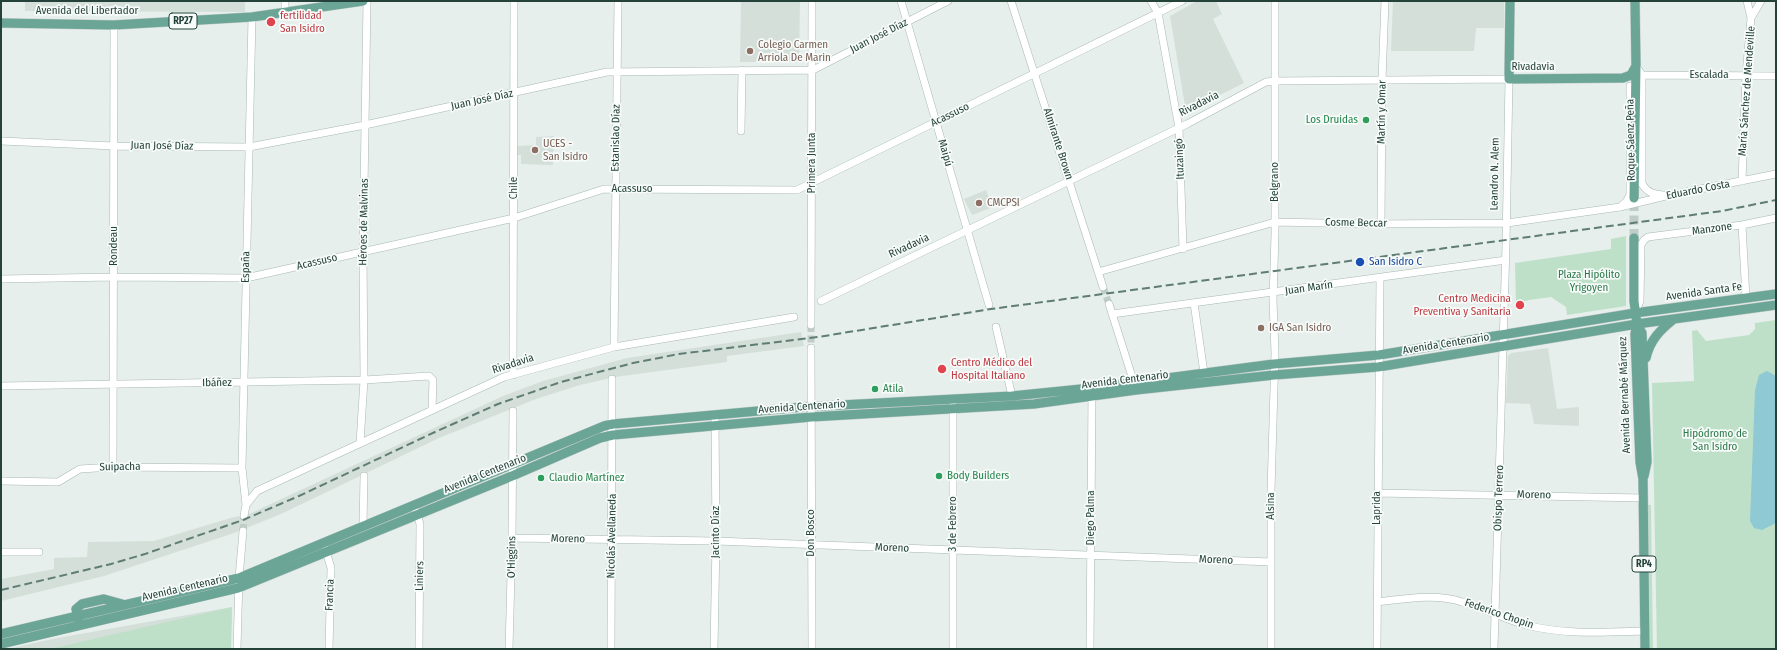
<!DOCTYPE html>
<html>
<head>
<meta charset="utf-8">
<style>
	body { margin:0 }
	#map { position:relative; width:1777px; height:650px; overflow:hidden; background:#e6efeb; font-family:"Fira Sans Condensed",sans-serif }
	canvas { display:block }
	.frame { position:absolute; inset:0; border:2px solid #24423a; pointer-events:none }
</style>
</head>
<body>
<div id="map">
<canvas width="1777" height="650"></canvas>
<div class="frame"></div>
</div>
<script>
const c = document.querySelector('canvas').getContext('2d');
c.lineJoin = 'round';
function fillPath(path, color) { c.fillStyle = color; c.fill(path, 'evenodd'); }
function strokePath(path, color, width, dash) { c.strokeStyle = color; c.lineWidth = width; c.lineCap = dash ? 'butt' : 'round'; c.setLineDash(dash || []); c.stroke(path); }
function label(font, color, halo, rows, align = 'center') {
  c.font = font + ' "Fira Sans Condensed",sans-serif'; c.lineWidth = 3.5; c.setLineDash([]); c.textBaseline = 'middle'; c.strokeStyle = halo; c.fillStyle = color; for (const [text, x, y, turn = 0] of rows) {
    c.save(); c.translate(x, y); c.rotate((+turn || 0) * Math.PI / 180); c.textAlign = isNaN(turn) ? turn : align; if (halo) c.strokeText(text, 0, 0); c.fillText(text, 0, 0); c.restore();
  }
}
fillPath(new Path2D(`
	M 25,1 L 245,1 L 245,12 L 25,11 Z
	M 741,1 L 800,1 L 799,62 L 740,62 Z
	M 1197,1 L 1216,1 L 1222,14 L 1213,19 L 1244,83 L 1186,112 L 1170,16 Z
	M 1393,1 L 1504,1 L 1504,28 L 1476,28 L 1474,51 L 1391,51 Z
	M 554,136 L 553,165 L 521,164 L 521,155 L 517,155 L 516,146 L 536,145 L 536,137 Z
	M 986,190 L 993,207 L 972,215 L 964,199 Z
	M 801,332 L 804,346 L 727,356 L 727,362 L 615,377 L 580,385 L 536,399 L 439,438 L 281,514 L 234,533 L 104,576 L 1,601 L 1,579 L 54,569 L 54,558 L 87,557 L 88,542 L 154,541 L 234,517 L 247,515 L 503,396 L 543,381 L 627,358 Z
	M 1548,348 L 1557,409 L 1579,407 L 1579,426 L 1534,424 L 1530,404 L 1506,403 L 1508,356 L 1511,353 Z
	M 232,607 L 231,649 L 8,649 L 52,639 Z`), '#d4dfda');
fillPath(new Path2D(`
	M 1626,236 L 1626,306 L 1567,315 L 1566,307 L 1551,297 L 1529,300 L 1516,304 L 1515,263 L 1611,249 L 1611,239 Z
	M 1776,320 L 1776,649 L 1657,649 L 1652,383 L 1694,381 L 1692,331 L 1697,330 L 1706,341 L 1749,335 L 1755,329 L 1755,323 Z
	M 1648,505 L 1651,505 L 1653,649 L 1650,649 Z
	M 232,607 L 231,649 L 54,649 L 54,648 Z`), '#bfe0c8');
fillPath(new Path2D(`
	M 1767,371 L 1776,376 L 1776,523 L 1762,530 L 1754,528 L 1750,521 L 1755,390 L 1759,375 Z`), '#8ec9d4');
strokePath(new Path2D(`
	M 1103,287 L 1109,304
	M 811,325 L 811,348
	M 243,531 L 244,516`), '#bfccc8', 7, [7, 3.5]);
strokePath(new Path2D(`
	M 1634,238 L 1634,198`), '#bfccc8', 9, [9, 4.5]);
const minor = new Path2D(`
	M 285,1 L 285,13
	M 901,1 L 989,305
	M 1011,1 L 1103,287
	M 1151,1 L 1158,13 L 1179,128 L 1183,249
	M 1751,18 L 1761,1
	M 1636,66 L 1642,75 L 1642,184 C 1648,193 1653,194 1663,195
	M 1642,75 L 1776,76
	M 741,131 L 742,70
	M 1,141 L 114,146 L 249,147 L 365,125 L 607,72 L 813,70 L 948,1
	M 1742,181 L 1746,75 L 1751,18 L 1747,1
	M 1620,207 L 1626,202 L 1630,195 L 1630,86
	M 1381,224 L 1382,80 L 1385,1
	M 1742,225 L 1746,298
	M 1098,272 L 1275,222 L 1369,224 L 1507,223 L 1620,207 L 1670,195 L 1776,174
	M 1,279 L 114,277 L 246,278 L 514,218 L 604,189 L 797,190 L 1182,1
	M 821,301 L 1187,124 L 1266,82 L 1275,81 L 1509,79 L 1506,245 L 1494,649
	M 1194,303 L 1204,373
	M 1109,304 L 1135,386
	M 1636,311 L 1640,301 L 1641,245 L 1644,240 L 1648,237 L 1742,225 L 1776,218
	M 1112,314 L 1506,260
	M 811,325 L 812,1
	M 996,327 L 1012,396
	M 614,347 L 618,1
	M 811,348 L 812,649
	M 513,375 L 514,1
	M 1,386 L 364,380 L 429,376 L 433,380 L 432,410
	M 360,443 L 364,380 L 363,251 L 367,1
	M 113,467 L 114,25
	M 1,481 L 58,482 L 80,469 L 113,467 L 242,468
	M 1377,493 L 1643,498
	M 246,505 L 257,491 L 504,377 L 614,347 L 794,317
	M 416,511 L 420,524 L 419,649
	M 244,516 L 246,505 L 242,468 L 252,17
	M 363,526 L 364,476
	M 512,538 L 716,541 L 1271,562
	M 325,548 L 331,568 L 329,649
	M 1,552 L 39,552
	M 1377,602 C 1404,599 1436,593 1462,602 C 1484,608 1504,619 1526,625 C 1564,635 1606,632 1645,631
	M 237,649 L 239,578 L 243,531
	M 509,649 L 512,538 L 513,411
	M 611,649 L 612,379
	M 714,649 L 716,541 L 715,416
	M 953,649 L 953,405
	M 1090,649 L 1092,391
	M 1271,649 L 1271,491 L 1275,353 L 1273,300 L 1275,234 L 1275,1
	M 1377,649 L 1380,278`);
const major = new Path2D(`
	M 1510,1 L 1509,79 L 1623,78 L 1631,75 L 1636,66
	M 1,23 L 114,25 L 252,17 L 363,1
	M 1634,198 L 1636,66 L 1635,1
	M 1634,238 L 1634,301 L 1637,324 L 1635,334 L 1640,462 L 1643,479 L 1645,649
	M 1637,324 L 1642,333 L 1647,462 L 1644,476
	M 1646,358 C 1650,340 1660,330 1674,319
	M 79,621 L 76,609 L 82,604 L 104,599 L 122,604
	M 1,634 L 239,578 L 604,426 L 613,424 L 803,407 L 1012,396 L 1091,388 L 1274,364 L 1379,355 L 1635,313 L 1776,294
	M 1,644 L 238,588 L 512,476 L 600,438 L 613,435 L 811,417 L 1034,404 L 1136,390 L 1274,375 L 1378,367 L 1637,324 L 1776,305`);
strokePath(minor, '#a8b8b2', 8);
strokePath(major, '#c2cac8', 10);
strokePath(minor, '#fff', 7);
strokePath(major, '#6aa596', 9);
strokePath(new Path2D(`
	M 1,590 L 111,564 L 145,554 L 243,520 L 299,496 L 435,432 L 498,404 L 561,382 L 633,363 L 679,354 L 818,337 L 991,309 L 1722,211 L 1776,200`), '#5f7d75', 2, [8, 4]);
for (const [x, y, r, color] of [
	[271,22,5,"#e0444e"],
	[750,51,4,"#8d6e63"],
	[1366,120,4,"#2e9e5b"],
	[535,150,4,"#8d6e63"],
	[979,203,4,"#8d6e63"],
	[1360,262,5,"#1a4fb4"],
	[1520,305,5,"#e0444e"],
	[1261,328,4,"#8d6e63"],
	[942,369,5,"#e0444e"],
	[875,389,4,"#2e9e5b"],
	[939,476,4,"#2e9e5b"],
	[541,478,4,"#2e9e5b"]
]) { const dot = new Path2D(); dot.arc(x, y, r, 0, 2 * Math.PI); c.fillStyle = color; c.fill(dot); strokePath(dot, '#f7fbf9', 1.5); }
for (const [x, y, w] of [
	[183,21,28],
	[1644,564,24]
]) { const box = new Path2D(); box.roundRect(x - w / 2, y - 8, w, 16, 3); c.fillStyle = '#f7fbf9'; c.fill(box); strokePath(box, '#24423a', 1); }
label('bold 10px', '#24423a', null, [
	["RP27",183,21],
	["RP4",1644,564]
]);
label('11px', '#24423a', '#f7fbf9', [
	["Avenida del Libertador",87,11],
	["Juan José Díaz",879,36,-27],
	["Rivadavia",1533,67],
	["Escalada",1709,75],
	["María Sánchez de Mendeville",1747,91,-86],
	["Juan José Díaz",482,100,-12],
	["Rivadavia",1199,104,-27],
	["Martín y Omar",1382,112,-89],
	["Acassuso",950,115,-26],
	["Estanislao Díaz",616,138,-89],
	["Roque Sáenz Peña",1631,140,-91],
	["Almirante Brown",1058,144,72],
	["Juan José Díaz",162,146,1],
	["Maipú",945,153,74],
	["Ituzaingó",1180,159,-92],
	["Primera Junta",812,163,-90],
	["Leandro N. Alem",1495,174,-89],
	["Belgrano",1275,182,-90],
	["Chile",514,188,-90],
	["Acassuso",632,189],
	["Eduardo Costa",1698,190,-11],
	["Héroes de Malvinas",364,222,-89],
	["Cosme Beccar",1356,223,1],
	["Manzone",1712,229,-8],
	["Rondeau",114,246,-90],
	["Rivadavia",909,246,-25],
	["Acassuso",317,262,-13],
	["España",246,267,-89],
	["Juan Marín",1309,288,-8],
	["Avenida Santa Fe",1704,292,-8],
	["Avenida Centenario",1446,344,-9],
	["Rivadavia",513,364,-18],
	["Avenida Centenario",1125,380,-7],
	["Ibáñez",217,383,-1],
	["Avenida Bernabé Márquez",1625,395,-92],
	["Avenida Centenario",802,407,-4],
	["Suipacha",120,467,-1],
	["Avenida Centenario",485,474,-22],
	["Moreno",1534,495,1],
	["Obispo Terrero",1499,498,-88],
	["Alsina",1271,506,-90],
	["Laprida",1377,508,-90],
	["Diego Palma",1091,518,-90],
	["3 de Febrero",953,524,-90],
	["Jacinto Díaz",716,532,-90],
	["Don Bosco",811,533,-90],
	["Nicolás Avellaneda",612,536,-89],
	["Moreno",568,539,1],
	["Moreno",892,548,2],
	["O'Higgins",512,557,-89],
	["Moreno",1216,560,2],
	["Liniers",420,576,-89],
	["Avenida Centenario",185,588,-13],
	["Francia",330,595,-88],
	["Federico Chopin",1499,614,19]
]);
label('11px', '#be3a42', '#f7fbf9', [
	["fertilidad",280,16],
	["San Isidro",280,29],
	["Centro Medicina",1511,299,"right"],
	["Preventiva y Sanitaria",1511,312,"right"],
	["Centro Médico del",951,363],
	["Hospital Italiano",951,376]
], 'left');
label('11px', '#785e54', '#f7fbf9', [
	["Colegio Carmen",758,45],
	["Arriola De Marin",758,58],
	["UCES -",543,144],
	["San Isidro",543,157],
	["CMCPSI",987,203],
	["IGA San Isidro",1269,328]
], 'left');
label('11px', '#27864d', '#f7fbf9', [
	["Los Druidas",1358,120,"right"],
	["Atila",883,389],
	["Body Builders",947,476],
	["Claudio Martínez",549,478]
], 'left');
label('11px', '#164399', '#f7fbf9', [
	["San Isidro C",1369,262]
], 'left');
label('11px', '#2d7a4b', '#f7fbf9', [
	["Plaza Hipólito",1589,275],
	["Yrigoyen",1589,288],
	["Hipódromo de",1715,434],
	["San Isidro",1715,447]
]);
</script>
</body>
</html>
